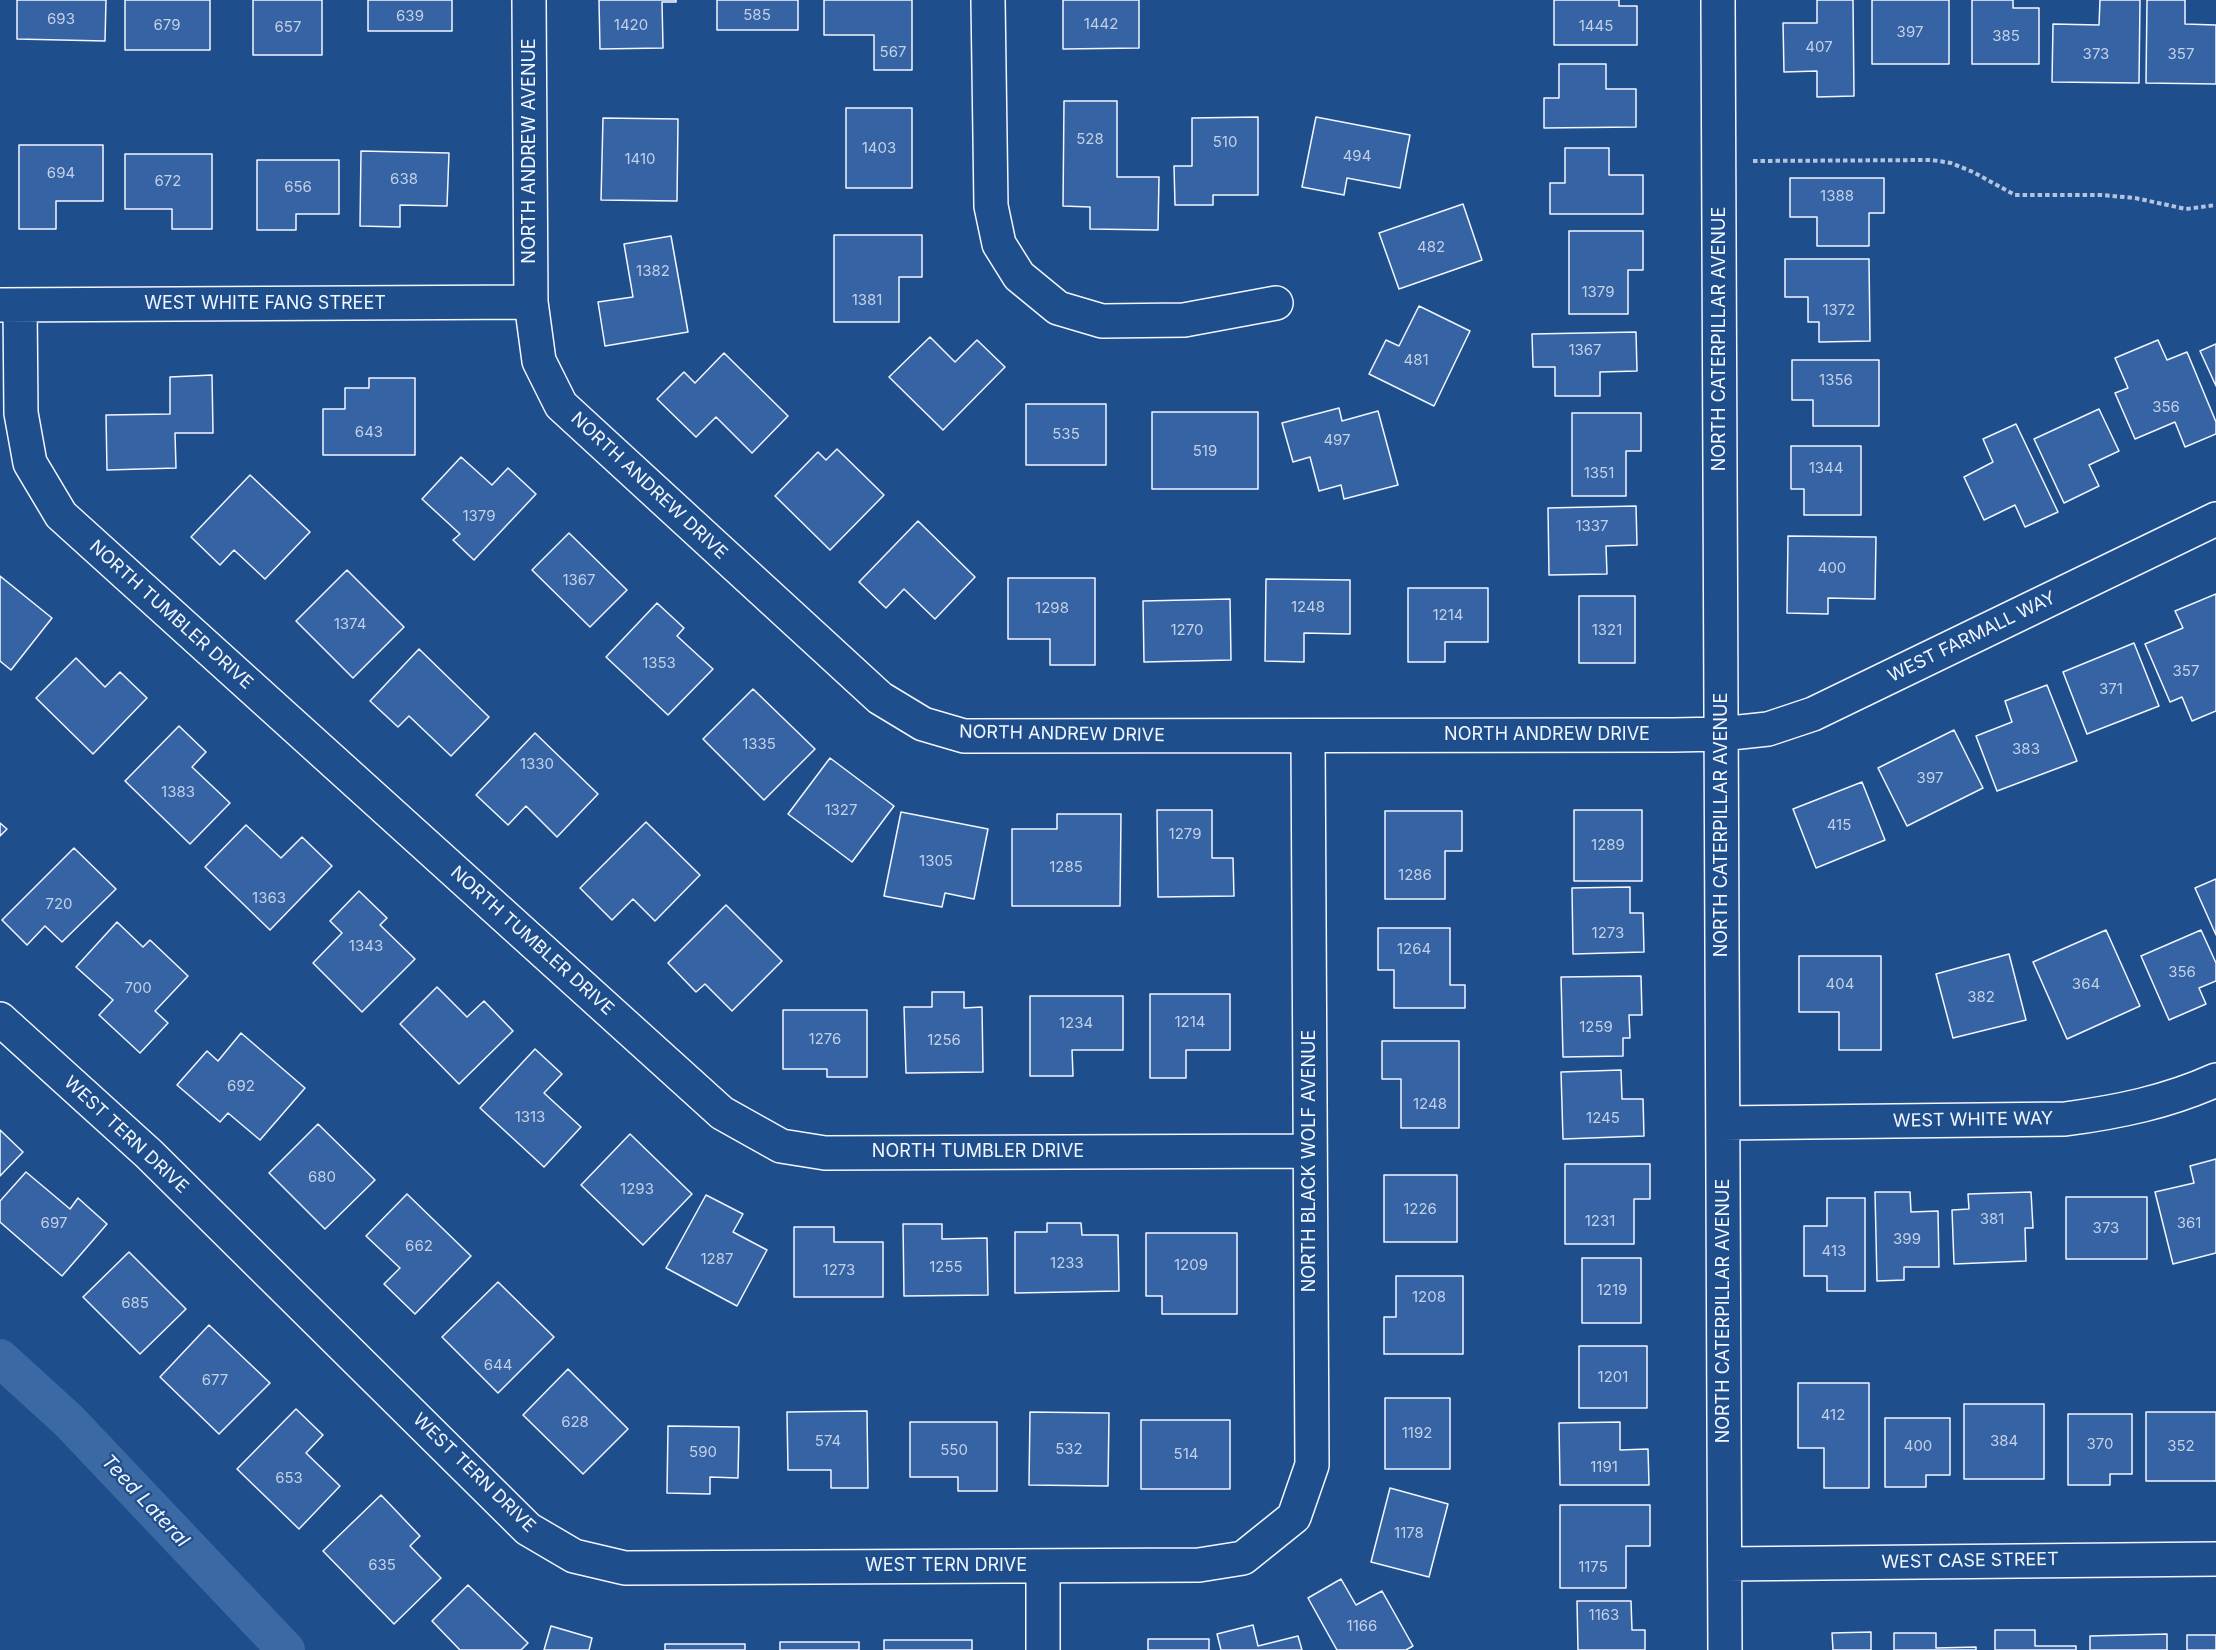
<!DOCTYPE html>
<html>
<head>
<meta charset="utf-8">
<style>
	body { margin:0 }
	canvas { display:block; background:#1f4e8c }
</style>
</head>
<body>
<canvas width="2216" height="1650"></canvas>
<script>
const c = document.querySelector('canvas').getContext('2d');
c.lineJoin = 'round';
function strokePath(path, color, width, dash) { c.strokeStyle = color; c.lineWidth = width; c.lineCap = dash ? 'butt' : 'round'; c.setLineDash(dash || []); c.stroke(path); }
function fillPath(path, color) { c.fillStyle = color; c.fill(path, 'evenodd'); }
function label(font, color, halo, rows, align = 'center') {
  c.font = font + ' Inter,sans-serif'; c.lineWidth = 4.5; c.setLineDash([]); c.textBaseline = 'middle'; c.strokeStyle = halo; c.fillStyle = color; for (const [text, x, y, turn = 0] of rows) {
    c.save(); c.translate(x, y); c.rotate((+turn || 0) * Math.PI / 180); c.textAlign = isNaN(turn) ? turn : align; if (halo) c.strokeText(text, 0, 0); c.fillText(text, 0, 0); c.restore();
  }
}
strokePath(new Path2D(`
	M 0,1358 L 69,1421 L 286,1650`), '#3b69a3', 38);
const building = new Path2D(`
	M 17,0 L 106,0 L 105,41 L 17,39 Z
	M 125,0 L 210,0 L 210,50 L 125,50 Z
	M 253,0 L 322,0 L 322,55 L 253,55 Z
	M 368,0 L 452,0 L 452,31 L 368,31 Z
	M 599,0 L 676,0 L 676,2 L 662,2 L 663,48 L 600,49 Z
	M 717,0 L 798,0 L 798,30 L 717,30 Z
	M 824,0 L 912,0 L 912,70 L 874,70 L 874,35 L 824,35 Z
	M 1063,0 L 1139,0 L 1139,48 L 1063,49 Z
	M 1554,0 L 1619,0 L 1619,6 L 1637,6 L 1637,45 L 1554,45 Z
	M 1817,0 L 1853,0 L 1854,96 L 1817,97 L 1817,71 L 1784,72 L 1783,23 L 1817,23 Z
	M 1872,0 L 1949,0 L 1949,64 L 1872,64 Z
	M 1972,0 L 2013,0 L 2013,8 L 2039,8 L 2039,64 L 1972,64 Z
	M 2100,0 L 2140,0 L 2139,83 L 2052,82 L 2053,24 L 2099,25 Z
	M 2147,0 L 2185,0 L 2185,24 L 2216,25 L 2216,84 L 2146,83 Z
	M 1559,64 L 1606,64 L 1606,89 L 1636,89 L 1636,127 L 1544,128 L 1544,98 L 1559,98 Z
	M 1064,101 L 1117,101 L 1117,177 L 1159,177 L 1158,230 L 1090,229 L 1090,207 L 1063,206 Z
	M 846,108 L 912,108 L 912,188 L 846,188 Z
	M 1258,117 L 1258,195 L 1213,195 L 1213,205 L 1175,205 L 1174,166 L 1192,166 L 1192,118 Z
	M 1316,117 L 1410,135 L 1400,188 L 1347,178 L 1344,195 L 1302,187 Z
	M 603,118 L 678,119 L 677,201 L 601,200 Z
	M 19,145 L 103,145 L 103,201 L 56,201 L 56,229 L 19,229 Z
	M 1565,148 L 1609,148 L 1609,175 L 1643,175 L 1643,214 L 1550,214 L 1550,183 L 1565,183 Z
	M 361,151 L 449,153 L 447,206 L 400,205 L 400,227 L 360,226 Z
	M 125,154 L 212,154 L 212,229 L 172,229 L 172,209 L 125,209 Z
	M 257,160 L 339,160 L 339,214 L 296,214 L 296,230 L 257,230 Z
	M 1790,178 L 1884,178 L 1884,213 L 1869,213 L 1869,246 L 1817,246 L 1817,217 L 1790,217 Z
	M 1463,204 L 1482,260 L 1399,289 L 1379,233 Z
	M 1569,231 L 1643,231 L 1643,270 L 1628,270 L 1628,314 L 1569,314 Z
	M 834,235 L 922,235 L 922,277 L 899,277 L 899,322 L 834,322 Z
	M 671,236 L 688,332 L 605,346 L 598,302 L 633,297 L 624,244 Z
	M 1785,259 L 1869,259 L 1870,341 L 1819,342 L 1819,322 L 1808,322 L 1808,297 L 1785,297 Z
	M 1419,306 L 1470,331 L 1434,406 L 1369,374 L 1386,340 L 1399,346 Z
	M 1636,332 L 1637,371 L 1600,372 L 1600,396 L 1555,396 L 1555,367 L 1533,367 L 1532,334 Z
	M 930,337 L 955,362 L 977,340 L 1005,367 L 943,430 L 889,377 Z
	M 2158,340 L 2167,360 L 2187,352 L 2216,422 L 2216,434 L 2185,447 L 2175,422 L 2135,439 L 2115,393 L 2128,388 L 2115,358 Z
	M 2216,344 L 2216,386 L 2200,351 Z
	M 724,353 L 788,416 L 752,453 L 716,417 L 696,437 L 657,399 L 684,372 L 695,383 Z
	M 1792,360 L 1879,360 L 1879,426 L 1813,426 L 1813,400 L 1792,400 Z
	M 212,375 L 213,433 L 175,433 L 176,468 L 107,470 L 106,415 L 170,414 L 170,377 Z
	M 369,378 L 415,378 L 415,455 L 323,455 L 323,409 L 345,409 L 345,388 L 369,388 Z
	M 1026,404 L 1106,404 L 1106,465 L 1026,465 Z
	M 1339,408 L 1342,421 L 1378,411 L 1398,485 L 1344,499 L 1341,485 L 1319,491 L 1310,457 L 1293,462 L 1282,423 Z
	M 2099,409 L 2119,451 L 2089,465 L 2099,486 L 2064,503 L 2034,439 Z
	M 1152,412 L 1258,412 L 1258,489 L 1152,489 Z
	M 1572,413 L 1641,413 L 1641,451 L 1626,451 L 1626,496 L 1572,496 Z
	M 2016,424 L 2058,512 L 2025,527 L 2015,505 L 1984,520 L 1964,477 L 1993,462 L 1983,439 Z
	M 1791,446 L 1861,446 L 1861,515 L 1804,515 L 1804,489 L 1791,489 Z
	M 837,449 L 884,495 L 830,550 L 775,496 L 818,452 L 826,460 Z
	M 461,457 L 492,485 L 508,468 L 536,494 L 474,560 L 453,540 L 460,534 L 422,499 Z
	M 250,475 L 310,532 L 265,579 L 234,550 L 220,565 L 191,537 Z
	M 1636,506 L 1637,545 L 1606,546 L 1607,574 L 1549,575 L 1548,508 Z
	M 918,521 L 975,577 L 935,619 L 904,589 L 886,608 L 859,582 Z
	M 569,533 L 627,590 L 590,627 L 532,570 Z
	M 1788,536 L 1876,537 L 1875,599 L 1828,598 L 1828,614 L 1787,613 Z
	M 347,570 L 404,627 L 353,678 L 296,621 Z
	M 0,576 L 52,618 L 11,670 L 0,661 Z
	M 1008,578 L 1095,578 L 1095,665 L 1050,665 L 1050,639 L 1008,639 Z
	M 1266,579 L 1350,580 L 1350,634 L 1304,633 L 1304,662 L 1265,661 Z
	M 1408,588 L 1488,588 L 1488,642 L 1445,642 L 1445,662 L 1408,662 Z
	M 2216,594 L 2216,711 L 2192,721 L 2182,697 L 2170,702 L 2145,644 L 2183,628 L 2175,611 Z
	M 1579,596 L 1635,596 L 1635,663 L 1579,663 Z
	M 1230,599 L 1231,660 L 1144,662 L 1143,601 Z
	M 657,603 L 684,628 L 677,636 L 713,669 L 668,715 L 606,657 Z
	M 2134,643 L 2159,706 L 2087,734 L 2063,672 Z
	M 419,649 L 489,717 L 451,756 L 409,716 L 398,727 L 370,701 Z
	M 76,658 L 105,687 L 120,672 L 147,698 L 93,754 L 36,698 Z
	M 2047,685 L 2077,761 L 1997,791 L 1976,736 L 2012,722 L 2005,701 Z
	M 753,689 L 815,749 L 764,800 L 703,739 Z
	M 179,726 L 206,752 L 192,767 L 230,803 L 190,844 L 125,781 Z
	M 1954,730 L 1983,788 L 1907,826 L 1878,768 Z
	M 535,733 L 598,794 L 557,837 L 526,806 L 508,825 L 476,795 Z
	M 830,758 L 894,806 L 852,862 L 788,814 Z
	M 1862,782 L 1885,840 L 1816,868 L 1793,809 Z
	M 1157,810 L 1212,810 L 1212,858 L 1233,858 L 1234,896 L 1158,897 Z
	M 1574,810 L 1642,810 L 1642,881 L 1574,881 Z
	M 1385,811 L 1462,811 L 1462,851 L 1445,851 L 1445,899 L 1385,899 Z
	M 901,812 L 988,829 L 974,899 L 945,893 L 942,907 L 884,896 Z
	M 1057,814 L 1121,814 L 1120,906 L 1012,906 L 1012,829 L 1057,829 Z
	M 646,822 L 700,875 L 655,921 L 633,899 L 612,920 L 580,888 Z
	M 0,823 L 7,829 L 0,836 Z
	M 246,825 L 281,858 L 302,837 L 332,866 L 270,930 L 205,867 Z
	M 74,848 L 116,889 L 62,942 L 45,926 L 27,945 L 2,920 Z
	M 2216,879 L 2216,935 L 2195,888 Z
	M 1630,887 L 1630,913 L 1643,913 L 1644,952 L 1573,954 L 1572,888 Z
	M 359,891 L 387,918 L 380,925 L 415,959 L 362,1012 L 313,963 L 342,933 L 330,921 Z
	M 726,905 L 782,961 L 732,1011 L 705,984 L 696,992 L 668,963 Z
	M 117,922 L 143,947 L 150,940 L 188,976 L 155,1011 L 168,1023 L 140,1053 L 99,1015 L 113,1000 L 76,967 Z
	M 1378,928 L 1450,928 L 1450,985 L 1465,985 L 1465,1008 L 1394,1008 L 1394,970 L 1378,970 Z
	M 2106,930 L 2140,1006 L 2067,1039 L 2033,962 Z
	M 2201,930 L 2216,963 L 2216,981 L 2199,988 L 2206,1004 L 2169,1020 L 2141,956 Z
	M 2009,954 L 2026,1020 L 1953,1038 L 1936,974 Z
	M 1799,956 L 1881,956 L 1881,1050 L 1839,1050 L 1839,1012 L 1799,1012 Z
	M 1641,976 L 1642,1015 L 1629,1015 L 1630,1038 L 1623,1038 L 1623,1056 L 1563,1057 L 1561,977 Z
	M 437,987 L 467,1017 L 484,1001 L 513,1031 L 459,1084 L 400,1024 Z
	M 932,992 L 964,992 L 964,1008 L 982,1007 L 983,1072 L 906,1073 L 904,1007 L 932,1007 Z
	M 1150,994 L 1230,994 L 1230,1050 L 1186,1050 L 1186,1078 L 1150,1078 Z
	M 1030,996 L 1123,996 L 1123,1050 L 1072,1050 L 1073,1076 L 1030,1076 Z
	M 783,1010 L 867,1010 L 867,1077 L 827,1077 L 827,1069 L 783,1069 Z
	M 241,1033 L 305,1088 L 260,1140 L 228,1113 L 220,1122 L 177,1085 L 207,1051 L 218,1061 Z
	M 1382,1041 L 1459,1041 L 1459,1128 L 1401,1128 L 1401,1079 L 1382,1079 Z
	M 535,1049 L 562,1074 L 544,1093 L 581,1127 L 544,1167 L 480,1108 Z
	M 1621,1070 L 1622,1099 L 1643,1099 L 1644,1136 L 1563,1139 L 1561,1072 Z
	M 318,1124 L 375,1180 L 325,1229 L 269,1173 Z
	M 0,1130 L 23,1152 L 0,1176 Z
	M 630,1134 L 692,1194 L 643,1245 L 581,1185 Z
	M 2216,1159 L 2216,1253 L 2173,1264 L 2155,1192 L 2194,1183 L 2190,1166 Z
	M 1565,1164 L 1650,1164 L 1650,1199 L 1634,1199 L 1634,1244 L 1565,1244 Z
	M 26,1172 L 70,1209 L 78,1198 L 107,1224 L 62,1276 L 0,1222 L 0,1201 Z
	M 1384,1175 L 1457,1175 L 1457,1242 L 1384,1242 Z
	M 1875,1192 L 1910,1192 L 1911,1212 L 1938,1211 L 1939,1267 L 1904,1267 L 1904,1280 L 1877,1281 Z
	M 2031,1192 L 2033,1228 L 2025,1228 L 2026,1261 L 1954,1264 L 1952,1210 L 1969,1209 L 1968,1194 Z
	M 407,1194 L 471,1256 L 415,1314 L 384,1284 L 400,1268 L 366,1236 Z
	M 706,1195 L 743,1214 L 733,1232 L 767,1250 L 737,1306 L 666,1268 Z
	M 2066,1197 L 2147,1197 L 2147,1259 L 2066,1259 Z
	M 1827,1198 L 1865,1198 L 1865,1291 L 1827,1291 L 1827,1276 L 1804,1276 L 1804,1226 L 1827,1226 Z
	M 1047,1223 L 1081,1223 L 1082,1235 L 1118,1235 L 1119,1291 L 1015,1293 L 1015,1232 L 1047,1232 Z
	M 903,1224 L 942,1224 L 942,1239 L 987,1238 L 988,1295 L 904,1296 Z
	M 794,1227 L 834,1227 L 834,1242 L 883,1242 L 883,1297 L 794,1297 Z
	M 1146,1233 L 1237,1233 L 1237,1314 L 1162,1314 L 1162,1296 L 1146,1296 Z
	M 129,1252 L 186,1309 L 140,1354 L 83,1297 Z
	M 1582,1258 L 1641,1258 L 1641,1323 L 1582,1323 Z
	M 1396,1276 L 1463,1276 L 1463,1354 L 1384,1354 L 1384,1317 L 1396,1317 Z
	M 498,1282 L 554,1337 L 498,1393 L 442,1337 Z
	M 209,1325 L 270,1383 L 219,1434 L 160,1377 Z
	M 1579,1346 L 1647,1346 L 1647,1408 L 1579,1408 Z
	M 568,1369 L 628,1429 L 583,1474 L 523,1415 Z
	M 1798,1383 L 1869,1383 L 1869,1488 L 1824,1488 L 1824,1448 L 1798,1448 Z
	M 1385,1398 L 1450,1398 L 1450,1469 L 1385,1469 Z
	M 1964,1404 L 2044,1404 L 2044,1479 L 1964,1479 Z
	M 296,1409 L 323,1435 L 306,1453 L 340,1486 L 299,1529 L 237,1469 Z
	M 867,1411 L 868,1488 L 831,1488 L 831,1470 L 788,1470 L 787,1412 Z
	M 1030,1412 L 1109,1413 L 1108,1486 L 1029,1485 Z
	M 2146,1412 L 2216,1412 L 2216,1481 L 2146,1481 Z
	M 2068,1414 L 2132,1414 L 2132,1474 L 2110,1474 L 2110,1485 L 2068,1485 Z
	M 1885,1418 L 1950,1418 L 1950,1475 L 1926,1475 L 1926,1487 L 1885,1487 Z
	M 1141,1420 L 1230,1420 L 1230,1489 L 1141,1489 Z
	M 910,1422 L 997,1422 L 997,1491 L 958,1491 L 958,1477 L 910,1477 Z
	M 1620,1422 L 1620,1450 L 1648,1449 L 1649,1485 L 1560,1485 L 1559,1423 Z
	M 668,1426 L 739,1427 L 738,1478 L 710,1477 L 710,1494 L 667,1493 Z
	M 1390,1488 L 1448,1504 L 1429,1577 L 1371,1562 Z
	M 381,1495 L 420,1536 L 410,1546 L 441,1578 L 394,1624 L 323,1551 Z
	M 1560,1505 L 1650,1505 L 1650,1546 L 1626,1546 L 1626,1588 L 1560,1588 Z
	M 1341,1579 L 1356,1605 L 1382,1591 L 1413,1646 L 1406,1650 L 1337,1650 L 1308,1598 Z
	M 468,1585 L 528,1643 L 521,1650 L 460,1650 L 432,1621 Z
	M 1577,1601 L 1631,1601 L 1632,1630 L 1645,1630 L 1645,1650 L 1578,1650 Z
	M 1253,1625 L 1258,1646 L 1298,1636 L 1302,1650 L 1221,1650 L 1217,1634 Z
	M 551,1626 L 592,1638 L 589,1650 L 544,1650 Z
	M 1995,1630 L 2035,1630 L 2035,1646 L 2076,1646 L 2076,1650 L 1995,1650 Z
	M 1871,1632 L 1871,1650 L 1833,1650 L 1832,1633 Z
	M 1894,1633 L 1936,1633 L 1936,1648 L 1976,1647 L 1976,1650 L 1894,1650 Z
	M 2167,1634 L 2167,1650 L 2090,1650 L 2090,1636 Z
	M 2187,1635 L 2216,1635 L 2216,1650 L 2187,1650 Z
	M 1148,1639 L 1209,1639 L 1209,1650 L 1148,1650 Z
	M 884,1640 L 972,1640 L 972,1650 L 884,1650 Z
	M 780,1642 L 859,1642 L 859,1650 L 780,1650 Z
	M 665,1644 L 745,1644 L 745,1650 L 665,1650 Z`);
fillPath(building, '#3563a3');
strokePath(building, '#f2f6ff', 1.5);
const minor = new Path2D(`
	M 529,0 L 531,302 L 539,361 L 561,405 L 880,698 L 923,724 L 964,736 L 1674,735 L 1721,734 L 1768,729 L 1813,714 L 2216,519
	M 988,0 L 991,206 L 999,244 L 1019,276 L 1058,308 L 1102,321 L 1184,320 L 1276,303
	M 1718,0 L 1725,1650
	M 0,305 L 531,302
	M 20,305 L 21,413 L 30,463 L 61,515 L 722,1113 L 781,1146 L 825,1153 L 1310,1151
	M 0,1019 L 149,1154 L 528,1529 L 574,1556 L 625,1568 L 1199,1565 L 1243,1558 L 1294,1517 L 1312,1465 L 1308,736
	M 1723,1123 L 2065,1119 C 2118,1112 2167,1102 2216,1080
	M 1725,1564 L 2216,1559
	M 1043,1566 L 1043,1650`);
strokePath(minor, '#f2f6ff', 36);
strokePath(new Path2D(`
	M 1753,161 L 1932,160 L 1951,163 L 1973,172 L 2015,195 L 2101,195 L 2135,198 L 2186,209 L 2216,205`), '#b3c4dc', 4, [4.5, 3]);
strokePath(minor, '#1f4e8c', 33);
label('15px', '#c3d1e8', null, [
	["585",757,15],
	["639",410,16],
	["693",61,19],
	["1442",1101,24],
	["679",167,25],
	["1420",631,25],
	["1445",1596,26],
	["657",288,27],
	["397",1910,32],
	["385",2006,36],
	["407",1819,47],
	["567",893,52],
	["373",2096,54],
	["357",2181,54],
	["528",1090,139],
	["510",1225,142],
	["1403",879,148],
	["494",1357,156],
	["1410",640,159],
	["694",61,173],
	["638",404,179],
	["672",168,181],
	["656",298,187],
	["1388",1837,196],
	["482",1431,247],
	["1382",653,271],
	["1379",1598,292],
	["1381",867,300],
	["1372",1839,310],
	["1367",1585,350],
	["481",1416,360],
	["1356",1836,380],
	["356",2166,407],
	["643",369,432],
	["535",1066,434],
	["497",1337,440],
	["519",1205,451],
	["1344",1826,468],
	["1351",1599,473],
	["1379",479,516],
	["1337",1592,526],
	["400",1832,568],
	["1367",579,580],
	["1248",1308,607],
	["1298",1052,608],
	["1214",1448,615],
	["1374",350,624],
	["1270",1187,630],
	["1321",1607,630],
	["1353",659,663],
	["357",2186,671],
	["371",2111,689],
	["1335",759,744],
	["383",2026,749],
	["1330",537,764],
	["397",1930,778],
	["1383",178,792],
	["1327",841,810],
	["415",1839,825],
	["1279",1185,834],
	["1289",1608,845],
	["1305",936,861],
	["1285",1066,867],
	["1286",1415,875],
	["1363",269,898],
	["720",59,904],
	["1273",1608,933],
	["1343",366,946],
	["1264",1414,949],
	["356",2182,972],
	["404",1840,984],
	["364",2086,984],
	["700",138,988],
	["382",1981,997],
	["1214",1190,1022],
	["1234",1076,1023],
	["1259",1596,1027],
	["1276",825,1039],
	["1256",944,1040],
	["692",241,1086],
	["1248",1430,1104],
	["1313",530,1117],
	["1245",1603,1118],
	["680",322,1177],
	["1293",637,1189],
	["1226",1420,1209],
	["381",1992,1219],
	["1231",1600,1221],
	["697",54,1223],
	["361",2189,1223],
	["373",2106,1228],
	["399",1907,1239],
	["662",419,1246],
	["413",1834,1251],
	["1287",717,1259],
	["1233",1067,1263],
	["1209",1191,1265],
	["1255",946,1267],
	["1273",839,1270],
	["1219",1612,1290],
	["1208",1429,1297],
	["685",135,1303],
	["644",498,1365],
	["1201",1613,1377],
	["677",215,1380],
	["412",1833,1415],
	["628",575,1422],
	["1192",1417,1433],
	["574",828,1441],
	["384",2004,1441],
	["370",2100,1444],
	["400",1918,1446],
	["352",2181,1446],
	["532",1069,1449],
	["550",954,1450],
	["590",703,1452],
	["514",1186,1454],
	["1191",1604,1467],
	["653",289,1478],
	["1178",1409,1533],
	["635",382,1565],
	["1175",1593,1567],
	["1163",1604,1615],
	["1166",1362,1626]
]);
label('18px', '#f2f6ff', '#1f4e8c', [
	["NORTH ANDREW AVENUE",530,151,-90],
	["WEST WHITE FANG STREET",265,304],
	["NORTH CATERPILLAR AVENUE",1720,339,-90],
	["NORTH ANDREW DRIVE",649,486,43],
	["NORTH TUMBLER DRIVE",171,615,42],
	["WEST FARMALL WAY",1972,637,-26],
	["NORTH ANDREW DRIVE",1062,734,1],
	["NORTH ANDREW DRIVE",1547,735],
	["NORTH CATERPILLAR AVENUE",1722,825,-90],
	["NORTH TUMBLER DRIVE",532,941,42],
	["WEST WHITE WAY",1973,1120,-1],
	["WEST TERN DRIVE",126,1135,43],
	["NORTH TUMBLER DRIVE",978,1152],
	["NORTH BLACK WOLF AVENUE",1310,1161,-90],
	["NORTH CATERPILLAR AVENUE",1724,1311,-90],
	["WEST TERN DRIVE",474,1473,44],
	["WEST CASE STREET",1970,1561,-1],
	["WEST TERN DRIVE",946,1566]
]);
label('italic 20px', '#f2f6ff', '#1f4e8c', [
	["Teed Lateral",145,1501,47]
]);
</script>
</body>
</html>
